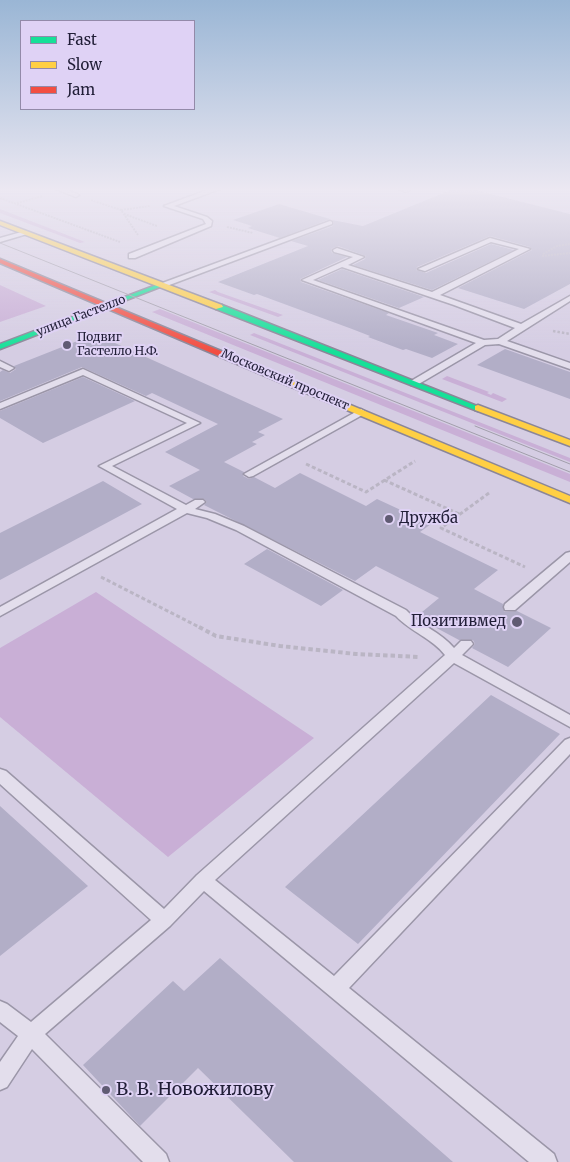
<!DOCTYPE html>
<html>
<head>
<meta charset="utf-8">
<style>
	body { margin:0 }
	#map { position:relative; width:570px; height:1162px; overflow:hidden; background:#d5cde3; font-family:Merriweather,serif }
	canvas { display:block }
	.legend { position:absolute; left:20px; top:20px; width:175px; height:90px; box-sizing:border-box; background:#dfd2f5; border:1px solid #938aa9; margin:0; padding:6px 9px; list-style:none; font-size:15px; color:#211e37 }
	.legend li { display:flex; align-items:center; gap:10px; height:25px }
	.legend b { width:25px; border:1px solid #938aa9 }
</style>
</head>
<body>
<div id="map">
<canvas width="570" height="1162"></canvas>
<ul class="legend">
<li><b style="height:6px;background:#16e098"></b>Fast</li>
<li><b style="height:6px;background:#ffcf43"></b>Slow</li>
<li><b style="height:6px;background:#f24e42"></b>Jam</li>
</ul>
</div>
<script>
const c = document.querySelector('canvas').getContext('2d');
c.lineJoin = 'round';
function fillPath(path, color) { c.fillStyle = color; c.fill(path, 'evenodd'); }
function strokePath(path, color, width, dash) { c.strokeStyle = color; c.lineWidth = width; c.lineCap = dash ? 'butt' : 'round'; c.setLineDash(dash || []); c.stroke(path); }
function label(font, color, halo, rows, align = 'center') {
  c.font = font + ' Merriweather,serif'; c.lineWidth = 4; c.setLineDash([]); c.textBaseline = 'middle'; c.strokeStyle = halo; c.fillStyle = color; for (const [text, x, y, turn = 0] of rows) {
    c.save(); c.translate(x, y); c.rotate((+turn || 0) * Math.PI / 180); c.textAlign = isNaN(turn) ? turn : align; if (halo) c.strokeText(text, 0, 0); c.fillText(text, 0, 0); c.restore();
  }
}
fillPath(new Path2D(`
	M 0,209 L 85,242 L 80,243 L 0,213 Z
	M 0,285 L 46,306 L 0,322 Z
	M 215,290 L 218,292 L 283,315 L 278,317 L 209,292 Z
	M 160,309 L 570,474 L 570,482 L 152,312 Z
	M 254,333 L 570,458 L 570,462 L 250,335 Z
	M 447,376 L 489,392 L 487,393 L 491,395 L 493,393 L 507,399 L 502,402 L 442,379 Z
	M 96,592 L 314,738 L 168,857 L 0,717 L 0,648 Z`), '#c9afd6');
fillPath(new Path2D(`
	M 453,189 L 471,189 L 570,214 L 570,284 L 524,309 L 458,288 L 532,250 L 530,247 L 490,236 L 417,267 L 416,270 L 426,273 L 491,244 L 514,250 L 432,290 L 353,265 L 365,259 L 366,256 L 338,246 L 331,249 L 332,253 L 347,257 L 300,279 L 301,282 L 389,313 L 386,315 L 438,333 L 434,335 L 458,344 L 432,358 L 406,349 L 403,350 L 368,337 L 370,336 L 352,329 L 257,294 L 254,295 L 218,282 L 308,246 L 291,241 L 333,226 L 334,222 L 332,220 L 363,226 Z
	M 279,204 L 330,219 L 280,238 L 248,228 L 252,226 L 233,220 Z
	M 342,269 L 424,297 L 399,308 L 318,280 Z
	M 95,334 L 283,419 L 258,432 L 265,435 L 252,442 L 257,444 L 224,462 L 244,472 L 243,476 L 249,479 L 254,477 L 275,488 L 300,473 L 366,506 L 377,499 L 431,524 L 420,532 L 498,570 L 474,589 L 503,604 L 504,612 L 517,611 L 551,628 L 508,667 L 472,648 L 475,644 L 473,640 L 459,640 L 416,617 L 439,598 L 376,566 L 355,581 L 204,505 L 207,502 L 204,499 L 193,499 L 169,486 L 200,470 L 165,452 L 218,424 L 152,393 L 146,396 L 82,367 L 0,401 L 0,372 L 3,370 L 10,373 L 16,369 L 14,366 Z
	M 505,349 L 570,372 L 570,399 L 477,365 Z
	M 83,377 L 135,401 L 43,443 L 0,418 L 0,411 Z
	M 103,481 L 142,504 L 0,580 L 0,533 Z
	M 267,549 L 343,590 L 321,606 L 244,564 Z
	M 491,695 L 560,734 L 358,944 L 285,887 Z
	M 0,806 L 88,886 L 0,956 Z
	M 220,958 L 453,1162 L 294,1162 L 198,1068 L 140,1126 L 83,1065 L 173,981 L 184,991 Z`), '#b2aec7');
const lane = new Path2D(`
	M 56,189 L 66,189 L 79,195 L 76,197 Z
	M 210,189 L 220,189 L 174,206 L 207,217 L 212,221 L 211,226 L 135,258 L 129,258 L 129,254 L 206,224 L 203,219 L 164,206 Z
	M 399,189 L 409,189 L 409,190 L 406,192 Z
	M 330,221 L 332,222 L 332,224 L 164,287 L 157,285 Z
	M 25,231 L 27,232 L 27,234 L 0,242 L 0,238 Z
	M 490,238 L 530,249 L 440,295 L 521,324 L 570,296 L 570,301 L 507,341 L 570,363 L 570,369 L 499,344 L 485,345 L 417,385 L 411,385 L 411,381 L 476,343 L 302,280 L 353,257 L 334,252 L 333,250 L 337,248 L 364,257 L 348,265 L 432,292 L 519,249 L 491,242 L 425,271 L 418,269 ZM 342,267 L 454,305 L 515,328 L 498,339 L 484,340 L 313,280 Z
	M 0,361 L 14,368 L 9,371 L 0,367 Z
	M 83,369 L 200,423 L 112,466 L 186,505 L 195,500 L 203,500 L 205,502 L 195,509 L 215,514 L 244,526 L 406,610 C 420,626 440,631 454,648 L 461,641 L 471,641 L 473,644 L 462,655 L 570,715 L 570,727 L 454,663 L 215,880 L 334,976 L 565,740 L 570,738 L 570,754 L 349,988 L 554,1154 L 557,1162 L 529,1162 L 204,891 L 170,926 L 45,1034 L 166,1154 L 169,1162 L 143,1162 L 32,1049 L 7,1087 L 0,1090 L 0,1062 L 18,1036 L 0,1022 L 0,1001 L 7,1004 L 31,1022 L 151,920 L 0,784 L 0,769 L 6,771 L 164,909 L 197,875 L 445,655 C 432,638 411,632 396,616 L 236,530 L 207,518 L 187,513 L 0,616 L 0,607 L 177,509 L 99,466 L 187,423 L 83,375 L 0,409 L 0,403 Z
	M 361,409 L 366,412 L 364,414 L 253,476 L 249,477 L 244,474 Z
	M 570,552 L 570,562 L 515,610 L 505,610 L 504,607 L 505,604 L 566,553 Z`);
const fast = new Path2D(`
	M 159,284 L 165,285 L 0,349 L 0,344 Z
	M 216,305 L 222,305 L 482,408 L 478,411 L 475,410 L 216,309 Z`);
const slow = new Path2D(`
	M 0,221 L 222,305 L 223,307 L 216,309 L 0,225 Z
	M 278,375 L 570,496 L 570,503 L 275,380 L 275,376 Z
	M 478,405 L 570,440 L 570,446 L 475,410 L 475,406 Z`);
const jam = new Path2D(`
	M 0,259 L 281,376 L 282,378 L 278,381 L 275,380 L 0,263 Z`);
strokePath(lane, '#9b96a8', 3);
strokePath(fast, '#8b8698', 3);
strokePath(slow, '#8b8698', 3);
strokePath(jam, '#8b8698', 3);
strokePath(new Path2D(`
	M 0,198 L 120,242
	M 91,200 L 121,210 L 138,235
	M 17,203 L 43,196
	M 121,210 L 150,206
	M 124,214 L 157,226
	M 227,227 L 253,233
	M 543,254 L 557,246 L 570,244
	M 542,256 L 570,253`), '#bab5c4', 2, [2, 1]);
strokePath(new Path2D(`
	M 553,331 L 570,334`), '#bab5c4', 2.5, [2.5, 2]);
strokePath(new Path2D(`
	M 306,464 L 366,492 L 415,461
	M 384,480 L 459,514
	M 489,493 L 441,528 L 525,567
	M 101,577 L 201,628`), '#bab5c4', 3, [4, 2.5]);
strokePath(new Path2D(`
	M 199,627 L 216,636 L 280,646 L 356,654 L 420,657`), '#bab5c4', 4, [4.5, 3]);
fillPath(lane, '#e3deec');
fillPath(fast, '#16e098');
fillPath(slow, '#ffcf43');
fillPath(jam, '#f24e42');
strokePath(new Path2D(`
	M 0,243 L 570,472
	M 475,426 L 570,464`), '#a29eab', 1);
const sky = c.createLinearGradient(0, 0, 0, 352);
sky.addColorStop(0, '#9ab6d5');
sky.addColorStop(0.54, '#ece8f2');
sky.addColorStop(1, '#ece8f200');
c.fillStyle = sky;
c.fillRect(0, 0, 570, 352);
for (const [x, y, r, color] of [
	[67,345,5,"#605b73"],
	[389,519,5,"#605b73"],
	[517,622,6,"#605b73"],
	[106,1090,5,"#605b73"]
]) { const dot = new Path2D(); dot.arc(x, y, r, 0, 2 * Math.PI); c.fillStyle = color; c.fill(dot); strokePath(dot, '#dfd2f5', 2); }
label('12px', '#211e37', '#dfd2f5', [
	["улица Гастелло",81,316,-21],
	["Московский проспект",285,380,23]
]);
label('12px', '#211e37', '#dfd2f5', [
	["Подвиг",77,338],
	["Гастелло Н.Ф.",77,352]
], 'left');
label('15px', '#211e37', '#dfd2f5', [
	["Дружба",399,519],
	["Позитивмед",506,622,"right"]
], 'left');
label('18px', '#211e37', '#dfd2f5', [
	["В. В. Новожилову",116,1090]
], 'left');
</script>
</body>
</html>
